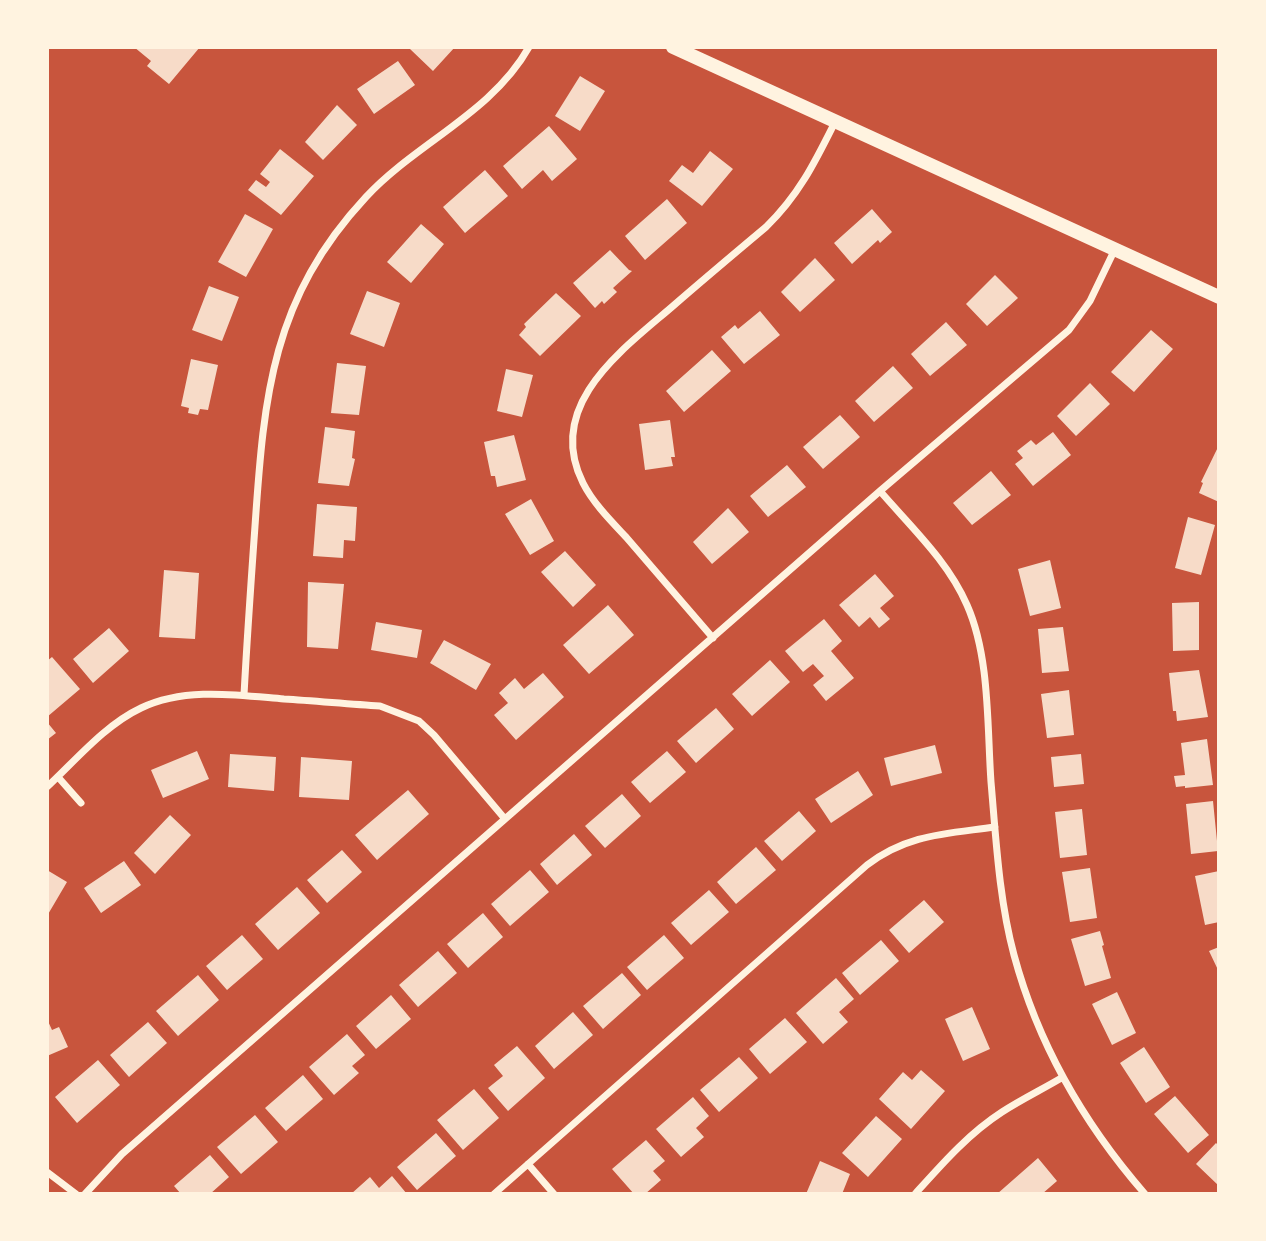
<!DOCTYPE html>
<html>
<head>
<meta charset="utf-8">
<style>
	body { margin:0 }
	#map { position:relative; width:1266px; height:1241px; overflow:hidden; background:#c8553d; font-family:Ubuntu,sans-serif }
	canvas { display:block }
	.frame { position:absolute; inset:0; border:49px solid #fff3e0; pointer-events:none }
</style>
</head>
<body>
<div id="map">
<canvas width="1266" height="1241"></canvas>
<div class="frame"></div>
</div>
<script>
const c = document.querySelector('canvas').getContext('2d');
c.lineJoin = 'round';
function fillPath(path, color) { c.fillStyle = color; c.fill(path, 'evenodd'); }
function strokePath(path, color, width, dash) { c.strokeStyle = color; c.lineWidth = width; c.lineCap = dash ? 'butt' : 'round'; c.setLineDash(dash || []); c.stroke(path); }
fillPath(new Path2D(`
	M 134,47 L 200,47 L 169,84 L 147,66 L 151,61 Z
	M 412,47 L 455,47 L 433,71 L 410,49 Z
	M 398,61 L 415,85 L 374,114 L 357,89 Z
	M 580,76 L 605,91 L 580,131 L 555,116 Z
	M 337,105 L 357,125 L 323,160 L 305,142 Z
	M 549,126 L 577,159 L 552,181 L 543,170 L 522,189 L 503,166 Z
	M 280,149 L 314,176 L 281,215 L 248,190 L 256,180 L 266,187 L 270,182 L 260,174 Z
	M 710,151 L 733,169 L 702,206 L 669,181 L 682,165 L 693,173 Z
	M 485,170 L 508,196 L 465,233 L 443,207 Z
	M 667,199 L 687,223 L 645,260 L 625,236 Z
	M 872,209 L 892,232 L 880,243 L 878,240 L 852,264 L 834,243 Z
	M 245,214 L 273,229 L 246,277 L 218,262 Z
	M 421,224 L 444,244 L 411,283 L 387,262 Z
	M 610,250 L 629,270 L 632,271 L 613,288 L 617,292 L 604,304 L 602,301 L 595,308 L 573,283 Z
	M 815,258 L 835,280 L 800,312 L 781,292 Z
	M 995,275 L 1018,298 L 987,326 L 966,304 Z
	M 209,286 L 239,297 L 222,341 L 192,330 Z
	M 367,291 L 400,303 L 384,347 L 350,334 Z
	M 556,293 L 581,316 L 540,356 L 519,335 L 526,327 L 524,324 Z
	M 760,311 L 780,335 L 744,364 L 721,337 L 735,325 L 738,329 Z
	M 946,322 L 967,345 L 930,376 L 911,354 Z
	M 1151,330 L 1173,349 L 1134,392 L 1111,372 Z
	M 712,350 L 731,371 L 684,412 L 666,391 Z
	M 191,359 L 218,365 L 208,410 L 200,409 L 198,415 L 188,413 L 189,408 L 181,406 Z
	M 337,363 L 366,366 L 359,415 L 331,413 Z
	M 893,366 L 913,388 L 874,422 L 855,401 Z
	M 506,369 L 533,375 L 522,417 L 497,411 Z
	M 1090,383 L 1110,404 L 1076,436 L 1057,416 Z
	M 840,415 L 860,437 L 823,469 L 803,447 Z
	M 670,420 L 675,457 L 671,457 L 673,466 L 645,470 L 639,424 Z
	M 325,427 L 355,431 L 352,458 L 355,459 L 349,486 L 318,483 Z
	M 1053,432 L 1071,455 L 1033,486 L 1015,464 L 1023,458 L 1017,451 L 1031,440 L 1036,445 Z
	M 514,435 L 526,480 L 497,487 L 495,476 L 491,476 L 484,442 Z
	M 1219,445 L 1219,502 L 1199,493 L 1203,483 L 1201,482 Z
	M 787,465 L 806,487 L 768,517 L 750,496 Z
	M 991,471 L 1011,495 L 972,525 L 953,503 Z
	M 531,499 L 554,541 L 530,555 L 505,514 Z
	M 317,504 L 357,507 L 355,541 L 344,540 L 343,558 L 313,556 Z
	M 728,508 L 749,532 L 712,564 L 693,542 Z
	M 1188,517 L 1215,525 L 1201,575 L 1175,568 Z
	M 565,551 L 596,585 L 573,607 L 541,572 Z
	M 1050,560 L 1061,608 L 1030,616 L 1018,569 Z
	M 164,570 L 199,573 L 195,639 L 159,637 Z
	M 875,574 L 894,596 L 880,608 L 890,619 L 879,628 L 870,617 L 859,627 L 839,605 Z
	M 308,582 L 344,584 L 338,649 L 307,647 Z
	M 1199,602 L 1199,650 L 1173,651 L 1172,603 Z
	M 608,605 L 634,635 L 589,674 L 563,645 Z
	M 824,619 L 842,641 L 831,651 L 854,678 L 826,701 L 813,685 L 824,676 L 813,664 L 803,672 L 785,651 Z
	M 376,622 L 422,630 L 417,658 L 371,650 Z
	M 1063,627 L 1069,671 L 1042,673 L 1038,629 Z
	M 109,628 L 129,651 L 93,683 L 73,659 Z
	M 444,640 L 491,664 L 476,690 L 430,663 Z
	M 52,657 L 80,689 L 47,717 L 47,661 Z
	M 770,660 L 790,682 L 752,716 L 732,694 Z
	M 1199,670 L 1208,717 L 1177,721 L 1176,711 L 1173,711 L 1169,673 Z
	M 543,673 L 564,697 L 516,740 L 494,715 L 508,703 L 499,693 L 515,678 L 524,689 Z
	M 1069,690 L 1074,735 L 1047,738 L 1041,694 Z
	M 716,708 L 734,729 L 696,763 L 677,741 Z
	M 47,722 L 56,733 L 47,740 Z
	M 1207,739 L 1213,785 L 1185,788 L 1185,786 L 1176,787 L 1174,776 L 1185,775 L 1181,743 Z
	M 935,745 L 942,773 L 891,786 L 884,758 Z
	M 197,751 L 209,779 L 163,798 L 151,770 Z
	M 667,751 L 686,772 L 650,803 L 631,782 Z
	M 230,754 L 276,757 L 274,791 L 228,787 Z
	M 1081,754 L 1084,784 L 1054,787 L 1051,757 Z
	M 301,757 L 352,761 L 349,800 L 299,797 Z
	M 858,771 L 873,795 L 831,823 L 815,799 Z
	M 408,790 L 429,814 L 377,860 L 355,835 Z
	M 622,794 L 641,816 L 605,848 L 585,826 Z
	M 1213,801 L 1218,851 L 1191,854 L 1186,804 Z
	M 1082,809 L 1087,855 L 1060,858 L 1055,812 Z
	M 799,811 L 816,831 L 782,861 L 764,841 Z
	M 170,815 L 191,835 L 155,874 L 134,853 Z
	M 574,834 L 592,855 L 557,885 L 540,864 Z
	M 756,847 L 776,870 L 736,904 L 717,882 Z
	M 342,850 L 362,872 L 327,903 L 307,880 Z
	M 124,861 L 141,885 L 101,913 L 84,888 Z
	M 1090,868 L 1097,918 L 1070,922 L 1062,872 Z
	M 47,870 L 67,882 L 47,916 Z
	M 530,870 L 549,892 L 510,926 L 491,904 Z
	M 1219,871 L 1219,922 L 1205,925 L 1195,876 Z
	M 297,887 L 320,913 L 278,950 L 255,924 Z
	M 709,890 L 729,912 L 691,945 L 671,923 Z
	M 924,900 L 944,922 L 909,953 L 889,930 Z
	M 483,913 L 503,937 L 468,968 L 447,944 Z
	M 1100,931 L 1104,945 L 1102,946 L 1111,978 L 1085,986 L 1071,939 Z
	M 242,935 L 263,959 L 227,990 L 206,966 Z
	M 664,935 L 684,958 L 647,990 L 627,967 Z
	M 881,940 L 899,961 L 860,995 L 842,973 Z
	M 1219,947 L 1219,972 L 1209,951 Z
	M 438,951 L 457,973 L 418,1007 L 399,985 Z
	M 622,973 L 641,995 L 603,1029 L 583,1006 Z
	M 198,975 L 219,1000 L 178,1036 L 156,1011 Z
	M 836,978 L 854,999 L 839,1012 L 848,1022 L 823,1044 L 796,1013 Z
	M 1117,992 L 1136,1033 L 1112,1045 L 1092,1004 Z
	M 391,995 L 411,1019 L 376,1049 L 356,1026 Z
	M 972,1007 L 990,1049 L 963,1061 L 945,1019 Z
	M 573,1012 L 593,1035 L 554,1069 L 535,1046 Z
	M 785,1018 L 807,1042 L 770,1074 L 749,1049 Z
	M 47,1019 L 52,1030 L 59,1027 L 68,1047 L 47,1056 Z
	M 148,1022 L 167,1043 L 129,1077 L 110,1055 Z
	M 347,1034 L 365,1055 L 352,1066 L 359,1073 L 334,1095 L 309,1067 Z
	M 517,1046 L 545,1078 L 508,1111 L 488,1088 L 503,1076 L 494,1065 Z
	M 1144,1047 L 1170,1087 L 1146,1103 L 1120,1063 Z
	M 739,1057 L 758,1078 L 719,1112 L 700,1090 Z
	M 98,1060 L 120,1085 L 77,1123 L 55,1097 Z
	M 921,1070 L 945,1091 L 911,1129 L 879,1099 L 903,1072 L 912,1080 Z
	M 303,1075 L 323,1099 L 286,1131 L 265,1108 Z
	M 474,1089 L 499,1118 L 463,1150 L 437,1120 Z
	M 1175,1096 L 1209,1135 L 1188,1153 L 1154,1114 Z
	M 693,1097 L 709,1116 L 696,1128 L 704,1137 L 681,1157 L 656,1129 Z
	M 255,1115 L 278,1142 L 241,1174 L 217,1147 Z
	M 876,1116 L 902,1139 L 868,1177 L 842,1153 Z
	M 436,1133 L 456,1156 L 417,1190 L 397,1167 Z
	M 646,1140 L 665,1161 L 653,1171 L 661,1180 L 645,1194 L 634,1194 L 612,1169 Z
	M 1216,1143 L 1219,1146 L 1219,1186 L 1196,1164 Z
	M 210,1155 L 229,1177 L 210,1194 L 181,1194 L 174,1186 Z
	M 1038,1158 L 1057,1181 L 1042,1194 L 997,1194 Z
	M 820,1161 L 850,1174 L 842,1194 L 806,1194 Z
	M 392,1176 L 407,1194 L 351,1194 L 370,1177 L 379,1188 Z`), '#f7dbc8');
strokePath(new Path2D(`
	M 880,491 C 911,527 948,561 967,605 C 990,657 987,725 991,782 C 996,839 999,899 1014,955 C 1038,1044 1085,1125 1145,1194
	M 713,638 C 684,604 655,571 626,537 C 611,521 593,503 583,483 C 544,405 622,350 673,306 C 704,279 735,253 766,227 C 799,195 815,162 835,122
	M 244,695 C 247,639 251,582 255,526 C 264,395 272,298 366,197 C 416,143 492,113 529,47
	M 58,777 L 81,803
	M 47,787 C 76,760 105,725 141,708 C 185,687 237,695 284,699 C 316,701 348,704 380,706 L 419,721 L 434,735 L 505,819
	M 528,1164 L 554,1194
	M 47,1172 L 76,1194
	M 85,1194 L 122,1154 L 880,491 L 1069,330 L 1090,301 L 1115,249
	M 494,1194 L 867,865 C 908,834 946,834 995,827
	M 915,1194 C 942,1164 968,1134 1002,1112 C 1022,1099 1043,1089 1063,1077`), '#fff3e0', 7);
strokePath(new Path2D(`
	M 673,47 L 1219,297`), '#fff3e0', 14);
</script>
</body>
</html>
